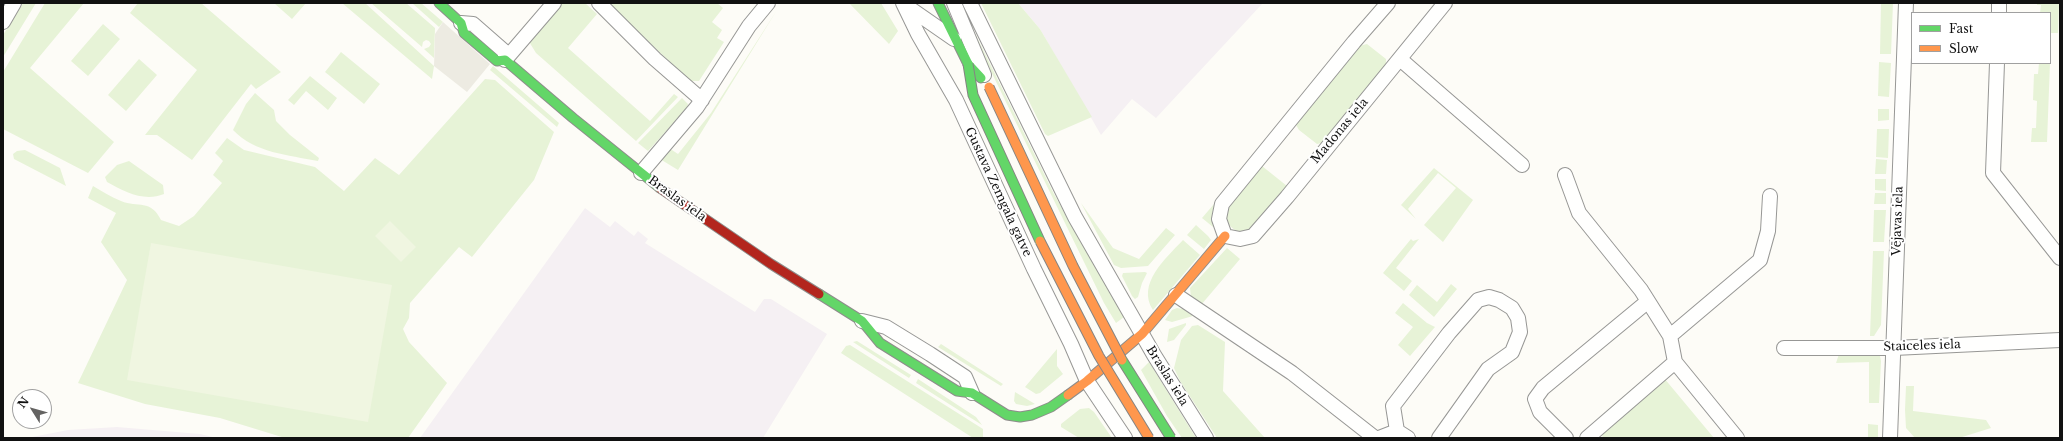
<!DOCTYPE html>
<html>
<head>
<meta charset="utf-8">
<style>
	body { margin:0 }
	#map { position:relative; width:2063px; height:441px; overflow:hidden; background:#fdfcf7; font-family:"Libre Baskerville",serif }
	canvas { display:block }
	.frame { position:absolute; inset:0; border:4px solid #111; pointer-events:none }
	.legend { position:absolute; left:1911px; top:12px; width:140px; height:52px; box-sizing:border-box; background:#fff; border:1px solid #a0a0a0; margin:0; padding:5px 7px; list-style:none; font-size:12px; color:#111 }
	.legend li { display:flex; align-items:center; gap:8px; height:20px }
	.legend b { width:20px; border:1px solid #a0a0a0 }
	.north { position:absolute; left:12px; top:389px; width:40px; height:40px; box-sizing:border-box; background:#fff; border:1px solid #a0a0a0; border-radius:50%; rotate:307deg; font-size:11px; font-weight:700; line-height:16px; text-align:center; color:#111 }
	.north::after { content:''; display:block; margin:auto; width:14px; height:18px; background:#646362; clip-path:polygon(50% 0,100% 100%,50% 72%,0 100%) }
</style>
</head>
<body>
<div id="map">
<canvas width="2063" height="441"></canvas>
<div class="frame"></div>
<ul class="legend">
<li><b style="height:5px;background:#63d668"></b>Fast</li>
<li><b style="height:5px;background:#ff974d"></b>Slow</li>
</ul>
<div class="north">N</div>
</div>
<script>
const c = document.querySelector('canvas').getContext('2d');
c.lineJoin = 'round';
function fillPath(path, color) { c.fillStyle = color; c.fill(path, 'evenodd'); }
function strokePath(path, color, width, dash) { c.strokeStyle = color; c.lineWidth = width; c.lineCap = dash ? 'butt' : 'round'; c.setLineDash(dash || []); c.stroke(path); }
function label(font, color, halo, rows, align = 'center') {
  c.font = font + ' "Libre Baskerville",serif'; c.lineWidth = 4; c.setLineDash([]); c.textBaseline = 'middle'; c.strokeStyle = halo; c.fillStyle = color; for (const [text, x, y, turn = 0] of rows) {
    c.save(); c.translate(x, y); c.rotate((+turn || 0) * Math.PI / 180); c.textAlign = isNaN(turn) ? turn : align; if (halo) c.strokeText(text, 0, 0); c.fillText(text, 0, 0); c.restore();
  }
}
fillPath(new Path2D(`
	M 1018,3 L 1263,3 L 1156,118 L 1132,99 L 1101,135 L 1040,29 Z
	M 585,208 L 610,227 L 615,221 L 634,236 L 638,231 L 648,239 L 645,243 L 755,312 L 764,299 L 771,299 L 827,334 L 763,438 L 420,438 Z
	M 117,427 L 200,434 L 217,438 L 27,438 L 68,430 Z`), '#f5f0f3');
fillPath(new Path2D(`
	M 23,3 L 36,3 L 3,57 L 3,35 Z
	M 45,3 L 84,3 L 30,68 L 114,142 L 88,173 L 3,129 L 3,72 Z
	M 138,3 L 201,3 L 281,72 L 256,89 L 251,84 L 192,160 L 157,135 L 145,135 L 197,70 L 130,13 Z
	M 274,3 L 306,3 L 292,19 Z
	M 342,3 L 365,3 L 434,66 L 432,79 Z
	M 371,3 L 406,3 L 435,28 L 434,58 L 424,49 L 429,47 L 431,44 L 429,41 L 426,40 L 423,42 L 422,47 Z
	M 412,3 L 421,3 L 443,22 L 439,27 Z
	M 561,3 L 585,3 L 597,14 L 568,48 L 650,121 L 674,94 L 678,97 L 636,141 L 536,53 L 528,40 Z
	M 608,3 L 717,3 L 723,8 L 712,22 L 722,30 L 717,38 L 724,42 L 699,81 L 690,81 Z
	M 849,3 L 881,3 L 898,31 L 889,44 Z
	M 981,3 L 1018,3 L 1040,29 L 1092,117 L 1048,136 L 1045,134 Z
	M 1881,3 L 1893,3 L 1891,54 L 1880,54 Z
	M 2037,3 L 2059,3 L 2058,33 L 2051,33 L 2050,52 L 2050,13 L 2040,13 L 2041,5 L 2037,5 Z
	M 777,10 L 678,170 L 660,159 L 669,148 L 678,154 L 711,113 Z
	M 965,13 L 1054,194 L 1124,317 L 1116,323 L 1104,303 L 963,14 Z
	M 103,24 L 120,39 L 88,76 L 71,61 Z
	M 1367,44 L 1386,59 L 1386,67 L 1322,143 L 1317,144 L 1299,130 L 1296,125 L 1359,46 Z
	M 341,52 L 380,84 L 364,104 L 325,72 Z
	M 139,59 L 157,75 L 126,111 L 108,95 Z
	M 1879,62 L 1891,63 L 1889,97 L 1878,96 Z
	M 2039,63 L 2050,63 L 2047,142 L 2031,142 L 2032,128 L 2036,128 L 2037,101 L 2033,100 L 2034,74 L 2038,74 Z
	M 493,66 L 559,123 L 557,127 L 490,70 Z
	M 310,76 L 337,98 L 328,110 L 306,91 L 294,105 L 288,100 Z
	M 485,79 L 495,80 L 554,132 L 534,180 L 472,257 L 459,247 L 410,303 L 409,318 L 403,329 L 409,342 L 447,383 L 408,438 L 285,438 L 220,418 L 145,404 L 78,383 L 127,280 L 101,242 L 116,213 L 88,198 L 93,186 C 102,191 111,197 121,201 C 138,208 151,199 161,220 L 179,226 L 194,216 L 222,183 L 213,175 L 223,161 L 215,153 L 227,138 L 244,150 L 315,167 L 344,191 L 375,158 L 399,175 Z
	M 255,93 L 274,110 L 276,121 L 290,135 L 319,158 L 318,161 C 288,155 255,153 233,130 L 246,104 Z
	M 682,98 L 688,104 L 687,108 L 648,151 L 638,143 Z
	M 1878,109 L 1889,109 L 1889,120 L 1878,121 Z
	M 1877,129 L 1889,129 L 1888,158 L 1876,157 Z
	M 25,150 L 60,168 L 66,186 L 14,159 L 13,154 L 17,151 Z
	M 1876,159 L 1887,160 L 1886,174 L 1875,174 Z
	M 129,161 L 163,185 L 164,194 C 144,202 125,192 107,182 L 105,177 L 117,165 Z
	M 1262,166 L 1287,186 L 1251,230 L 1240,233 C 1229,227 1225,222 1225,209 Z
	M 1434,168 L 1473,200 L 1443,242 L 1424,225 L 1456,188 L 1438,173 L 1408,209 L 1416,219 L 1401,205 Z
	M 1875,179 L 1886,179 L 1886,191 L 1875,190 Z
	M 1875,193 L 1886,193 L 1886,204 L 1874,204 Z
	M 1081,203 L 1113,248 L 1139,259 L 1166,228 L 1175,235 L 1148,266 L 1121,268 L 1114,265 Z
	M 1214,204 L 1212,216 L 1213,227 L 1202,218 Z
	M 1874,210 L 1886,210 L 1884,242 L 1873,242 Z
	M 1196,225 L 1208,236 L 1211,240 L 1204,249 L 1187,235 Z
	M 1411,239 L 1413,241 L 1419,239 L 1396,268 L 1412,281 L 1404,291 L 1383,273 Z
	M 1183,240 L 1200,255 L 1153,310 C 1136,284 1166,258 1183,240 Z
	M 1227,248 L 1240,259 L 1201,305 L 1191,298 L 1190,288 Z
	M 1873,251 L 1884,251 L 1881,325 L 1874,336 L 1870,336 Z
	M 1145,272 L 1147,273 L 1142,283 L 1138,297 L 1135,299 L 1132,296 L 1122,276 L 1123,273 Z
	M 1451,284 L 1457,289 L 1434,317 L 1409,295 L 1417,285 L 1437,302 Z
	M 1403,303 L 1427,323 L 1435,327 L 1410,356 L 1398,345 L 1413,327 L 1395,313 Z
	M 1177,308 L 1183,309 L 1193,316 L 1172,322 L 1165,320 L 1172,310 Z
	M 1186,323 L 1186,325 L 1174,340 L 1167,342 L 1169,329 Z
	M 1198,325 L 1225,342 L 1223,391 L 1265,438 L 1217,438 L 1180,381 L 1174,368 L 1181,340 L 1192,326 Z
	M 857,341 L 911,375 L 909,378 L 853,342 Z
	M 941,344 L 1003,384 L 1001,386 L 938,347 Z
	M 850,345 L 983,429 L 983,438 L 973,438 L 841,353 L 846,346 Z
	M 1057,349 L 1057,366 L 1063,374 L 1040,393 L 1036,394 L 1025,387 Z
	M 1877,352 L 1880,356 L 1881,361 L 1879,403 L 1869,403 L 1869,362 L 1836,363 L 1839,354 Z
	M 1149,362 L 1196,438 L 1182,438 L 1167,416 L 1141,370 Z
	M 1664,378 L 1714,438 L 1603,438 L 1601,432 Z
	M 918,379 L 976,417 L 982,425 L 916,383 Z
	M 1906,386 L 1914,386 L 1913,411 L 1986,420 L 1991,428 L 1959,438 L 1915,438 L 1906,428 L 1905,410 Z
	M 1015,392 L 1035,404 L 1027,406 L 1016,404 L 1014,401 Z
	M 1089,408 L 1094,412 L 1112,438 L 1079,438 L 1061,427 L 1061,424 L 1080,409 Z
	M 1868,424 L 1878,425 L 1878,438 L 1868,438 Z`), '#e7f3d7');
fillPath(new Path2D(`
	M 390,221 L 416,247 L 401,262 L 375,236 Z
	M 151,243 L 392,285 L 368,422 L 127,380 Z`), '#f0f6e1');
fillPath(new Path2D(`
	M 443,22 L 490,64 L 467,92 L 434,66 L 435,34 Z`), '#edebe2');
const street = new Path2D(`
	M 599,3 L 655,59 L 702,100
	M 903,3 L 918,34 L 956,100 L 1034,269 L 1071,344 L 1087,381 L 1125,438
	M 954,3 L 984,75
	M 970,3 L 1075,217 L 1154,355 L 1206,438
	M 1388,3 L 1354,42 L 1222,204 L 1219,219 L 1225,236 L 1240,239 L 1253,236 L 1287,197 L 1445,3
	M 905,5 L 954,39
	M 1999,13 L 1999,3
	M 3,22 L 14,3
	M 461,23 L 473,24 L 505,52 L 505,60
	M 1400,59 L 1522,165
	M 505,60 L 554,3
	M 1997,63 L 1993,173 L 2060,258
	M 641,173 L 697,107 L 749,26 L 768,3
	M 1565,175 L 1579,213 L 1641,290 L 1670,336
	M 1176,295 L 1292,373 L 1375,438
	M 862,321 L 886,327 L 930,354 L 965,377 L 972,393
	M 1784,348 L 1894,348 L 2060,340
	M 1675,362 L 1737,438
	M 1397,431 L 1393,406 L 1449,333 L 1478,300 L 1489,297 L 1499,300 L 1512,308 L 1518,318 L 1520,332 L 1512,352 L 1488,369 L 1439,438
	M 1379,438 L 1397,431 L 1408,438
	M 1566,438 L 1540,412 L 1535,399 L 1543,388 L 1647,302
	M 1587,438 L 1675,362 L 1670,336 L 1760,260 L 1768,231 L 1770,196
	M 1890,438 L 1906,3`);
const fast = new Path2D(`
	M 439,3 L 461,23 L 464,33 L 497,61 L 505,60 L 573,118 L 660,188
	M 938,3 L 968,64 L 981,78
	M 819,294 L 862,321 L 880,343 L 957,391 L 972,393 L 1007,415 L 1020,417 L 1032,415 L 1051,407 L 1068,395`);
const slow = new Path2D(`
	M 1068,395 L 1087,381 L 1142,334 L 1225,236`);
const jam = new Path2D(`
	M 660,188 L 771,264 L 819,294`);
strokePath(street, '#979795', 16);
strokePath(fast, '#8e8d8b', 11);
strokePath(slow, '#8e8d8b', 11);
strokePath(jam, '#8e8d8b', 11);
strokePath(street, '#fffffe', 14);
strokePath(fast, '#63d668', 9);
strokePath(slow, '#ff974d', 9);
strokePath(jam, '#b3261e', 9);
const fastBridge = new Path2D(`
	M 968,64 L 973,95 L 1040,241
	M 1122,360 L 1171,438`);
const slowBridge = new Path2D(`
	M 989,87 L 1073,266 L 1122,360
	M 1040,241 L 1099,356 L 1149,438`);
strokePath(fastBridge, '#858482', 11, []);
strokePath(slowBridge, '#858482', 11, []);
strokePath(fastBridge, '#63d668', 9);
strokePath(slowBridge, '#ff974d', 9);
label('12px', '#111', '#fff', [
	["Madonas iela",1340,131,-50],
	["Gustava Zemgala gatve",998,192,65],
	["Braslas iela",677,199,36],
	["Vējavas iela",1898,221,-88],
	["Staiceles iela",1922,346,-2],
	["Braslas iela",1167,376,58]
]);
</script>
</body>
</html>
